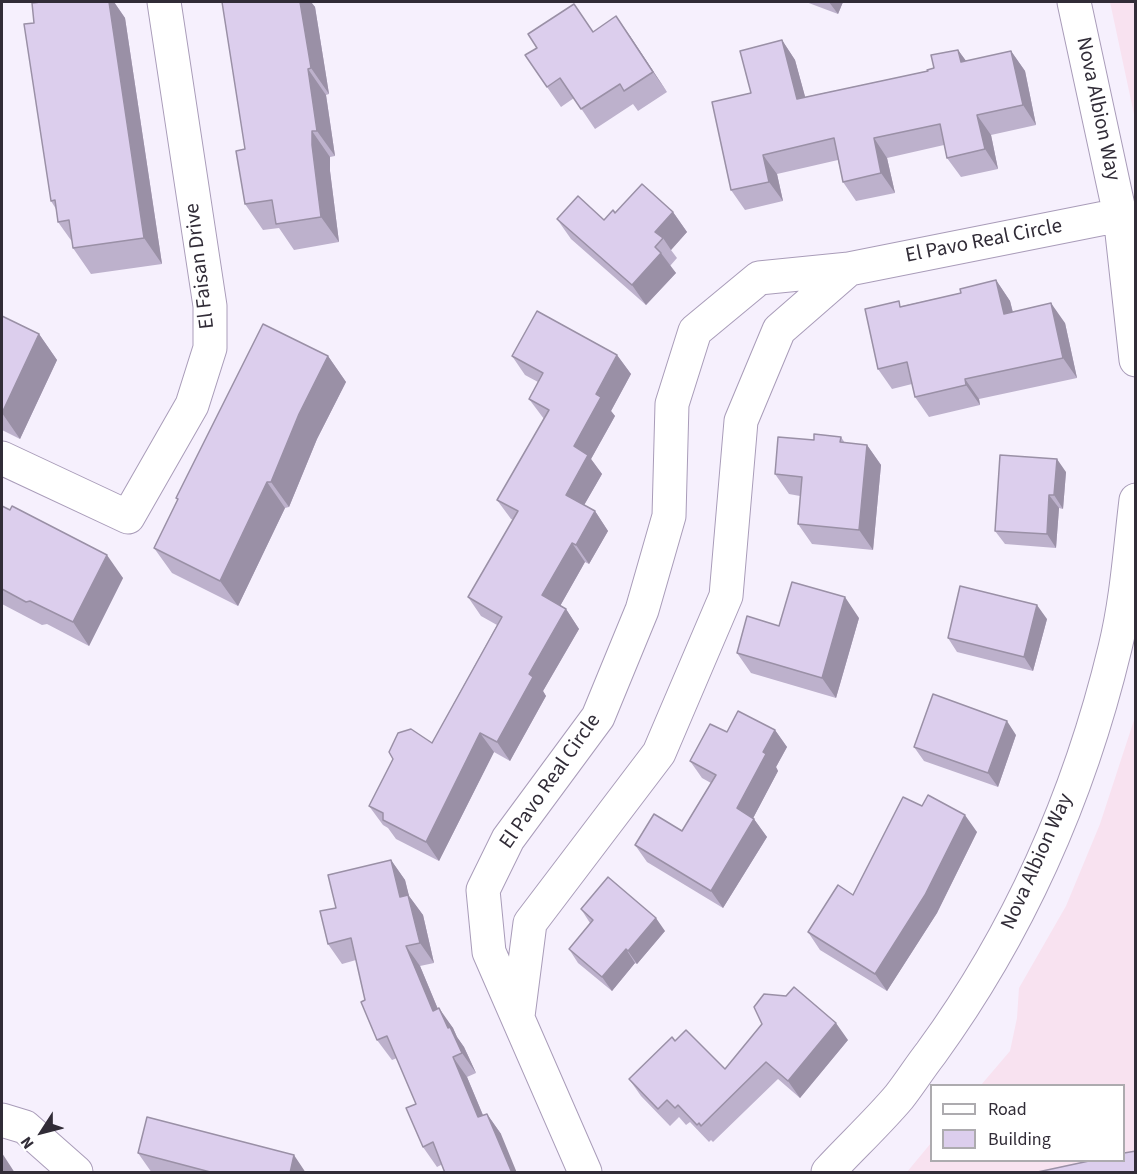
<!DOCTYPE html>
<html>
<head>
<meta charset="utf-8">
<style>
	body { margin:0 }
	#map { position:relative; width:1137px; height:1174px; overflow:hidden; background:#f6f0fd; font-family:"Source Sans 3",sans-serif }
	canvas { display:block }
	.frame { position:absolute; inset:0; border:3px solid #312c37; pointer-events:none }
	.legend { position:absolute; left:930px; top:1084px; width:195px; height:78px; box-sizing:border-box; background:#fff; border:2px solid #adabaf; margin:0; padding:8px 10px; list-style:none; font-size:18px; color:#312c37 }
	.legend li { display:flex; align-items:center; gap:12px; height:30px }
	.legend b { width:30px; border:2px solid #adabaf }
	.north { position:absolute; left:12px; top:1102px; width:60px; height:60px; -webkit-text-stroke:4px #fff; paint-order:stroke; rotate:234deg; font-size:16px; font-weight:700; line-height:24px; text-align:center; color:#312c37 }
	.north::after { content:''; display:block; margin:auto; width:21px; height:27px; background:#312c37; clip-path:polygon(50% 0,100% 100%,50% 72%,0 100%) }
</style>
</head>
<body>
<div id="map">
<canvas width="1137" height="1174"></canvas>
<div class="frame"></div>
<ul class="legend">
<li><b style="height:8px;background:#fff"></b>Road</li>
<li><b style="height:16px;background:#dcceed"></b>Building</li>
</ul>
<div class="north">N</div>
</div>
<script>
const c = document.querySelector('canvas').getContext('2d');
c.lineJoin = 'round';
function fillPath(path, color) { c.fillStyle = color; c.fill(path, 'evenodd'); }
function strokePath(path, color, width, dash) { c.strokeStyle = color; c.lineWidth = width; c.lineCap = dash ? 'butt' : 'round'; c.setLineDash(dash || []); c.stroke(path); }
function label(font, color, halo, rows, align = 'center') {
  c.font = font + ' "Source Sans 3",sans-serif'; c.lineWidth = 4.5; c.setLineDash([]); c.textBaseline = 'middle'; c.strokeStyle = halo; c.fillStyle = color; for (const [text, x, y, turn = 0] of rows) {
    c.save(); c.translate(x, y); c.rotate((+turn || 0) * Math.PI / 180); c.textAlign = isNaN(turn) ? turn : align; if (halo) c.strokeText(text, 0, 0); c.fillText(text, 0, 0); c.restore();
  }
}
fillPath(new Path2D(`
	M 1110,2 L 1135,2 L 1135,119 Z
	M 1135,717 L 1135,1172 L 907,1172 L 931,1143 L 932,1160 L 1124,1160 L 1124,1086 L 981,1085 L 1010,1051 L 1017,1018 L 1019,988 L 1066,906 L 1100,824 Z`), '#f8e2f0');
const minor = new Path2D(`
	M 1074,2 L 1120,215 L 1136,360
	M 2,458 L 128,517 L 192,405 L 210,348 L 210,306 L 164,2
	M 518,1016 L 530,923 L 659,753 L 726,596 L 741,421 L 779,330 L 849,269
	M 2,1120 L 25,1127 L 76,1172
	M 585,1172 L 489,952 L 483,890 L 508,839 L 598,717 L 642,610 L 669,516 L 672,404 L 695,331 L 759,278 L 849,269 L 1120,215
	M 828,1172 C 851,1147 877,1123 899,1097 C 910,1083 920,1067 931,1053 C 1019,932 1080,793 1115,648 C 1127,599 1130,549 1136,500`);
strokePath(minor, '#a99cb9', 35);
strokePath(minor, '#fff', 33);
fillPath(new Path2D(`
	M 41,2 L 114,2 L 125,18 L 162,264 L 91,274 L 73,248 L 73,243 L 58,222 L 56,209 L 51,201 L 34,23 Z
	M 222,2 L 311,2 L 315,7 L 329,94 L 326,95 L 335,156 L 330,157 L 330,171 L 339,242 L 294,250 L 279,228 L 263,230 L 245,204 L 245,149 Z
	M 806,2 L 843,2 L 838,14 Z
	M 593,32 L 630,36 L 667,92 L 638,111 L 633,104 L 595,129 L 574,98 L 561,107 L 547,87 Z
	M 782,40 L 795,60 L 805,97 L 928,71 L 934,68 L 958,50 L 966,61 L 1011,51 L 1025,71 L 1036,125 L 991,135 L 998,169 L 961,177 L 947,158 L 944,145 L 887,158 L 895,193 L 856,201 L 843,182 L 838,160 L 777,174 L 783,201 L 745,210 L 731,190 L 751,93 Z
	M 673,212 L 687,232 L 671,250 L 677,258 L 670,266 L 676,273 L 646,305 L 571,239 L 557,219 L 604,220 L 615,213 Z
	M 996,280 L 1010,301 L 1013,312 L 1065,323 L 1077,378 L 979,399 L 980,405 L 929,417 L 915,397 L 912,384 L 892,389 L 878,369 L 902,306 L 961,293 Z
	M 2,316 L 39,334 L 57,360 L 20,439 L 2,430 Z
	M 617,355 L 631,374 L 611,411 L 615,416 L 591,459 L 602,474 L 584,505 L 595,511 L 608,531 L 589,564 L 585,562 L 560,606 L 566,609 L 579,629 L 543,691 L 546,696 L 510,761 L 494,752 L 439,861 L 396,839 L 388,828 L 383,825 L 369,806 L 432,743 L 497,625 L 481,616 L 468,597 L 513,520 L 511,519 L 497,500 L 544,419 L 529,399 L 538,382 L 525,375 L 512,356 Z
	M 328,356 L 346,382 L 317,439 L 289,507 L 285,508 L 238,606 L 172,573 L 154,548 L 178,500 L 176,498 Z
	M 841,437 L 845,443 L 867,445 L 881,465 L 873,550 L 812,544 L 798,524 L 800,496 L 789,494 L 775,474 L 814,440 Z
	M 1066,472 L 1063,509 L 1059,508 L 1056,548 L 1005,544 L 995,531 Z
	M 2,506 L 123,578 L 89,646 L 47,624 L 42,625 L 2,604 Z
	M 859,618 L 836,698 L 751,673 L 737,653 Z
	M 1047,619 L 1033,671 L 957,652 L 948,638 Z
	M 775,730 L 787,747 L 776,767 L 778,771 L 753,818 L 767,837 L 723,908 L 647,862 L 635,845 L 682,831 L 711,783 L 702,778 L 690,761 L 727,732 Z
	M 1016,735 L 998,787 L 924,761 L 914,747 Z
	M 922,806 L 977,832 L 937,913 L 887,991 L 820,950 L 808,932 L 853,895 Z
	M 391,860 L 405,880 L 409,896 L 423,915 L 434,963 L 420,966 L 438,1009 L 453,1028 L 457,1037 L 464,1047 L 476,1073 L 467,1077 L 483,1115 L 487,1114 L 501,1134 L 437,1167 L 423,1147 L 416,1104 L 397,1058 L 392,1060 L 377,1040 L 365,1000 L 356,960 L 342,964 L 328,944 L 336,908 Z
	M 581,909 L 665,931 L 637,964 L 635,963 L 612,991 L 578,963 L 569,949 L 590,923 Z
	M 848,1040 L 800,1098 L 778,1079 L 713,1142 L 711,1140 L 709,1142 L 690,1122 L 686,1125 L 679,1117 L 670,1126 L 641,1096 L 629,1079 L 675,1041 L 725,1069 Z
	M 138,1153 L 306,1173 L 152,1173 Z`), '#bdb1cc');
fillPath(new Path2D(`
	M 109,2 L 114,2 L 125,18 L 162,264 L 144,238 Z
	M 300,2 L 311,2 L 315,7 L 329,94 L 311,68 Z
	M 829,2 L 843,2 L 838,14 Z
	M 616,16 L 630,36 L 667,92 L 653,72 Z
	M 782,40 L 795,60 L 811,118 L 797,99 Z
	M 958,50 L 972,69 L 961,62 Z
	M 1011,51 L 1025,71 L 1036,125 L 1023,105 Z
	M 308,69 L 326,95 L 335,156 L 317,131 Z
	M 977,115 L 991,135 L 998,169 L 985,149 Z
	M 312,131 L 330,157 L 330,171 L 339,242 L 321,217 L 312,145 Z
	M 874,138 L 887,158 L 895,193 L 881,173 Z
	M 763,155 L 777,174 L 783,201 L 769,182 Z
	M 673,212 L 687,232 L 671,250 L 663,238 L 655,232 Z
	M 661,253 L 676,273 L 646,305 L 632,285 Z
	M 996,280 L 1010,301 L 1018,334 L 1004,314 Z
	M 1051,303 L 1065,323 L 1077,378 L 1063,358 Z
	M 39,334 L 57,360 L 20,439 L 2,413 Z
	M 617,355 L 631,374 L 611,411 L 615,416 L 591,459 L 602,474 L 579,514 L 566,495 L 574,446 L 596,394 Z
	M 328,356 L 346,382 L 317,439 L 289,507 L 271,482 L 299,414 Z
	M 965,379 L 979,399 L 980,405 L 966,385 Z
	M 867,445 L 881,465 L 873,550 L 859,530 Z
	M 1057,459 L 1066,472 L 1063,509 L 1054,495 Z
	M 267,482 L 285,508 L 238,606 L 220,581 Z
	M 1049,495 L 1059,508 L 1056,548 L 1047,534 Z
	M 595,511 L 608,531 L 589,564 L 576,545 Z
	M 572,543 L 585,562 L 555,615 L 542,595 Z
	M 107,555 L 123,578 L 89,646 L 73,622 Z
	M 845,597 L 859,618 L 836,698 L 822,678 Z
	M 1037,605 L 1047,619 L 1033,671 L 1024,657 Z
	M 566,609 L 579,629 L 543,691 L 546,696 L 510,761 L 497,742 L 529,674 Z
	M 1007,721 L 1016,735 L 998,787 L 988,773 Z
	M 775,730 L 787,747 L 776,767 L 778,771 L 749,826 L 737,808 L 763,752 Z
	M 480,733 L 494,752 L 439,861 L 426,842 Z
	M 965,815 L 977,832 L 937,913 L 887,991 L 875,974 Z
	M 754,819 L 767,837 L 723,908 L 711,891 Z
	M 391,860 L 405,880 L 409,896 L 423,915 L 434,963 L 420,943 L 400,897 Z
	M 656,918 L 665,931 L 637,964 L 628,951 Z
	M 406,946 L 420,966 L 447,1031 L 433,1011 Z
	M 626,949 L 635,963 L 612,991 L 602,977 Z
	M 439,1008 L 453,1028 L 457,1037 L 464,1047 L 476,1073 L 462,1053 L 448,1028 Z
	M 836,1023 L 848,1040 L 800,1098 L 788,1081 Z
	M 453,1057 L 467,1077 L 492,1137 L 478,1117 Z
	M 487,1114 L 501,1134 L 517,1173 L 512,1173 Z
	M 2,1153 L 15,1173 L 2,1173 Z
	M 294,1155 L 306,1173 L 290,1173 Z`), '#9a90a6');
const building = new Path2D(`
	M 41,2 L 109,2 L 144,238 L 73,248 L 69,220 L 58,222 L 55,200 L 51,201 L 24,24 L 34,23 L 32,3 Z
	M 222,2 L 300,2 L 311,68 L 308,69 L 317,131 L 312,131 L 312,145 L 321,217 L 276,224 L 272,200 L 245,204 L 236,151 L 245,149 Z
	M 574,4 L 593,32 L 616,16 L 653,72 L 624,91 L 620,84 L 581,109 L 560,78 L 547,87 L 525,55 L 537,48 L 528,34 Z
	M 782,40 L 797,99 L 928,71 L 927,70 L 934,68 L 931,55 L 958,50 L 961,62 L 1011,51 L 1023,105 L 977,115 L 985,149 L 947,158 L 940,124 L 874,138 L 881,173 L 843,182 L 834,138 L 763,155 L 769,182 L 731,190 L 712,102 L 751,93 L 740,51 Z
	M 642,184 L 673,212 L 655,232 L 663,238 L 655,247 L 661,253 L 632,285 L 557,219 L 578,196 L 604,220 L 613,210 L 615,213 Z
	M 996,280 L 1004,314 L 1051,303 L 1063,358 L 965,379 L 966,385 L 915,397 L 907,362 L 878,369 L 865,309 L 899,301 L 900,307 L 961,293 L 960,289 Z
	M 537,311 L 617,355 L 596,394 L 601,397 L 574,446 L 588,455 L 566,495 L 595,511 L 576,545 L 572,543 L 542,595 L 566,609 L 529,674 L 533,677 L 497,742 L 480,733 L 426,842 L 383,820 L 383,813 L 369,806 L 393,759 L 389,752 L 398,733 L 411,729 L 432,743 L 502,617 L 468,597 L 518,511 L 497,500 L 549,410 L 529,399 L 543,373 L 512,356 Z
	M 2,316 L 39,334 L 2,413 Z
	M 263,324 L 328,356 L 299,414 L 271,482 L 267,482 L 220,581 L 154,548 L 178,499 L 176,498 Z
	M 814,434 L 841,437 L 840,442 L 867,445 L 859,530 L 798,524 L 802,477 L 775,474 L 778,437 L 814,440 Z
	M 1000,455 L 1057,459 L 1054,495 L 1049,495 L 1047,534 L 995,531 Z
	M 2,506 L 10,510 L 12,506 L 107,555 L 73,622 L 30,601 L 26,602 L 2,589 Z
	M 792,582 L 845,597 L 822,678 L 737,653 L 747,616 L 779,626 Z
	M 960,586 L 1037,605 L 1024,657 L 948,638 Z
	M 933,694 L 1007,721 L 988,773 L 914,747 Z
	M 738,711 L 775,730 L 763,752 L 766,754 L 737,808 L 754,819 L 711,891 L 635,845 L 654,814 L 682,831 L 716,775 L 690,761 L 710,724 L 727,732 Z
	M 928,795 L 965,815 L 925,895 L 875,974 L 808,932 L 838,885 L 853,895 L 903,797 L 922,806 Z
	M 391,860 L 400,897 L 408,895 L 420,943 L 406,946 L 433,1011 L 439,1008 L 448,1028 L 450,1027 L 462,1053 L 453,1057 L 478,1117 L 487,1114 L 512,1173 L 445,1173 L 433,1142 L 423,1147 L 406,1108 L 416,1104 L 387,1036 L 377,1040 L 361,1002 L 365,1000 L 351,938 L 328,944 L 320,911 L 336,908 L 328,875 Z
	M 608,877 L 656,918 L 628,951 L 626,949 L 602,977 L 569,949 L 593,920 L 581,909 Z
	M 794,987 L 836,1023 L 788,1081 L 766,1062 L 701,1126 L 699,1123 L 697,1125 L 678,1105 L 675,1108 L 667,1100 L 658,1109 L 629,1079 L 672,1037 L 675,1041 L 686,1030 L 725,1069 L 762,1024 L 754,1007 L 764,994 L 786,996 Z
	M 147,1117 L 294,1155 L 290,1173 L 214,1173 L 138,1153 Z
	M 1136,1151 L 1136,1173 L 1033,1173 L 1089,1161 L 1124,1161 L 1124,1153 Z`);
fillPath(building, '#dcceed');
strokePath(building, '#9a90a6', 1.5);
label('21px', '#312c37', '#fff', [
	["Nova Albion Way",1097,109,78],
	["El Pavo Real Circle",984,242,-11],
	["El Faisan Drive",201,266,-97],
	["El Pavo Real Circle",551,782,-55],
	["Nova Albion Way",1038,862,-66]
]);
</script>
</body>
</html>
